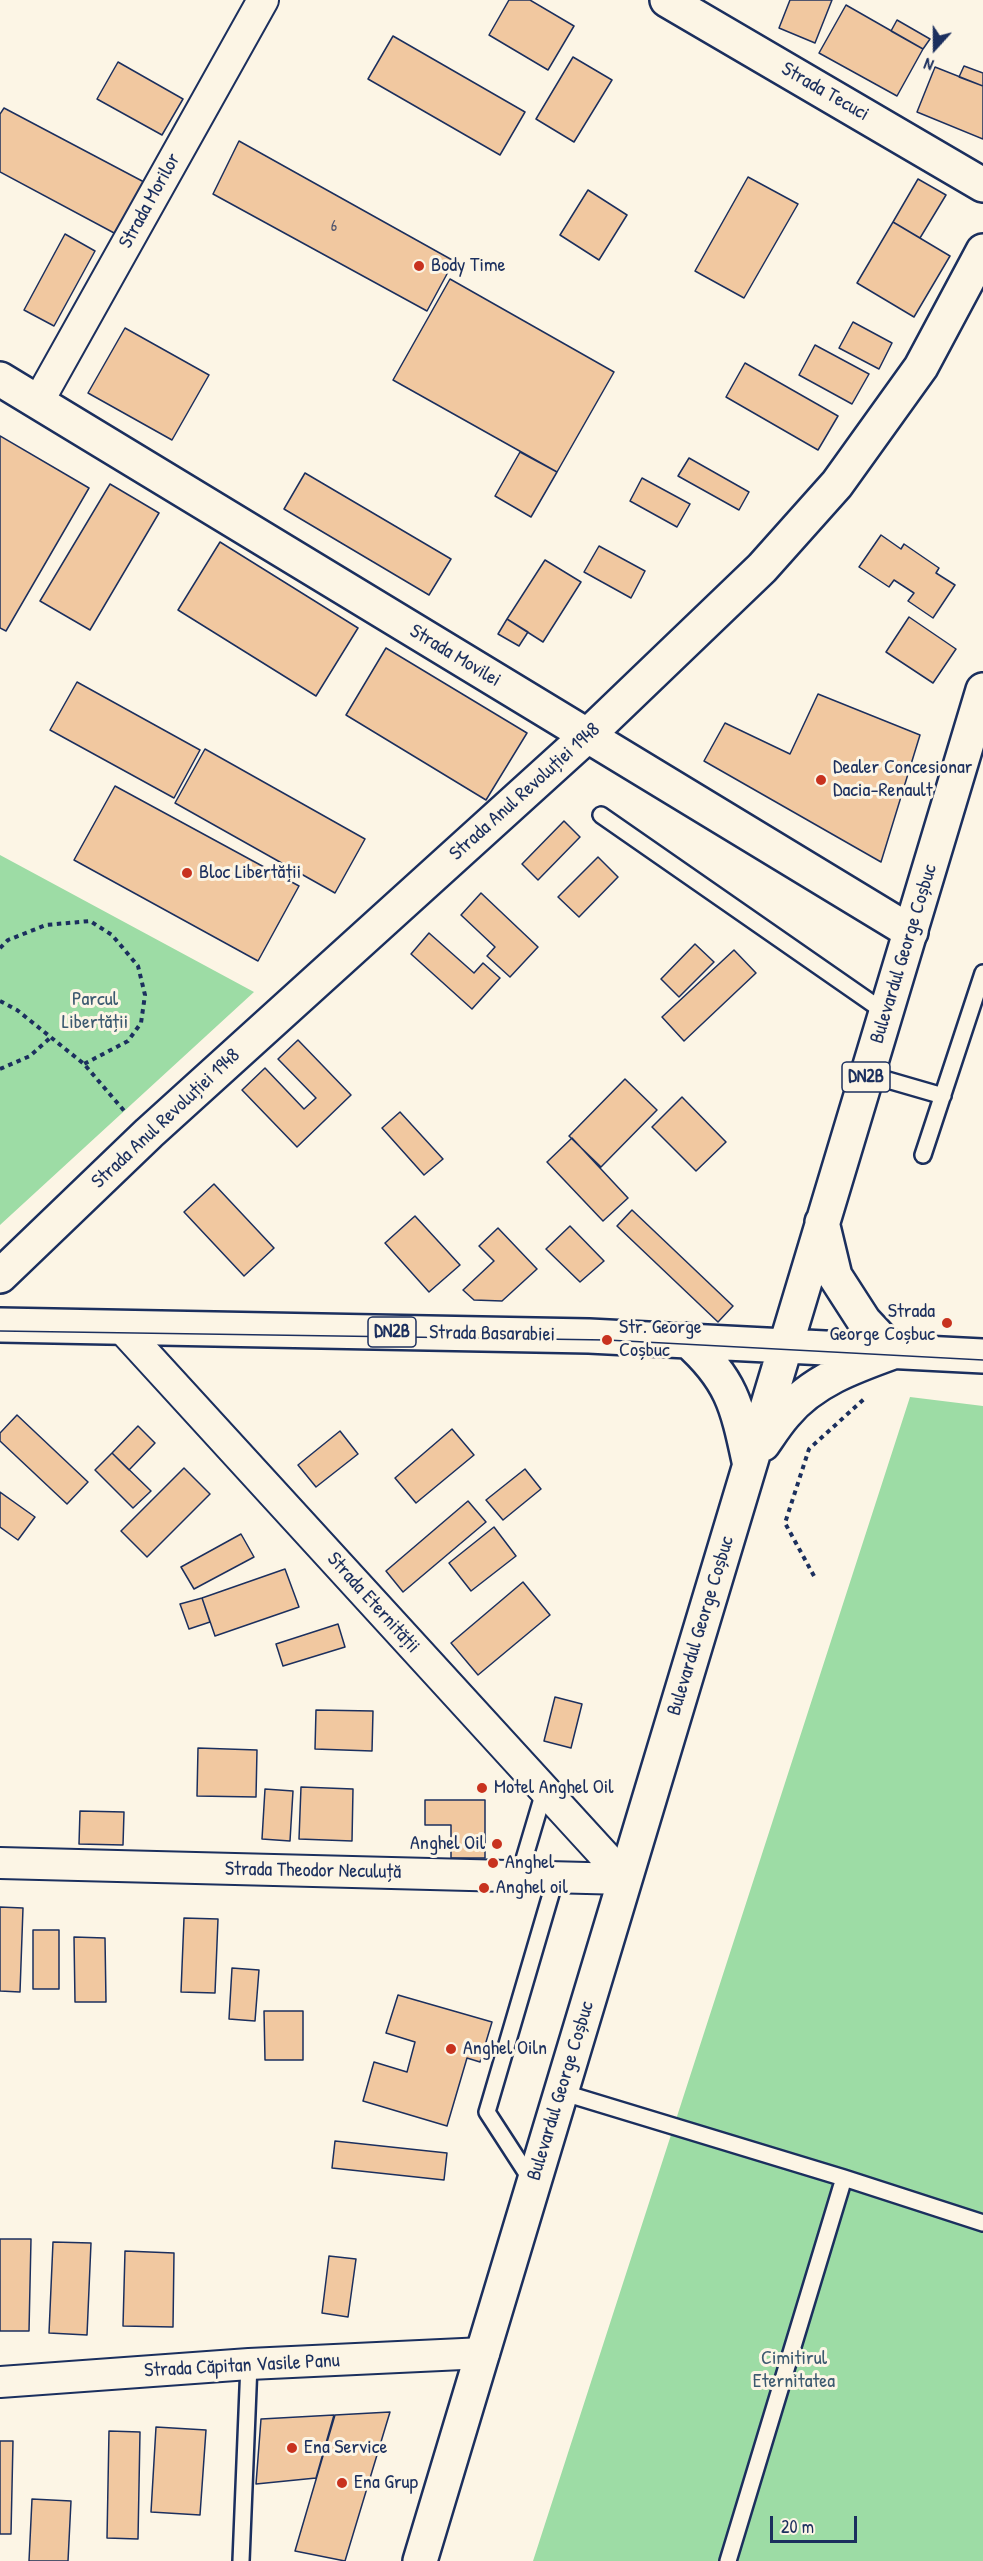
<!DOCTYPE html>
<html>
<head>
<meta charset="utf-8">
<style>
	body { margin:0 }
	#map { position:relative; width:983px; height:2561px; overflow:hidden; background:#fcf5e5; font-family:"Patrick Hand",sans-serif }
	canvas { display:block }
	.north { position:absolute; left:905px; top:18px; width:60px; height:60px; -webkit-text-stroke:4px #fcf5e5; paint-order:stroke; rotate:201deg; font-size:16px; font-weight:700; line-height:24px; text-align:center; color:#1b2f5e }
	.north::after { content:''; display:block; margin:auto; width:21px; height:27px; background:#1b2f5e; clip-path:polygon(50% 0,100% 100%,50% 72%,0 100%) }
	.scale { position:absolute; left:770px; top:2516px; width:87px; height:27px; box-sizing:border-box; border:3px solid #1b2f5e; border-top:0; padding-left:8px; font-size:18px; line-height:21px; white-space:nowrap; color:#1b2f5e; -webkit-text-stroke:4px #fcf5e5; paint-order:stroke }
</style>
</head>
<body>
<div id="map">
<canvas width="983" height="2561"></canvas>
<div class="north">N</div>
<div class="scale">20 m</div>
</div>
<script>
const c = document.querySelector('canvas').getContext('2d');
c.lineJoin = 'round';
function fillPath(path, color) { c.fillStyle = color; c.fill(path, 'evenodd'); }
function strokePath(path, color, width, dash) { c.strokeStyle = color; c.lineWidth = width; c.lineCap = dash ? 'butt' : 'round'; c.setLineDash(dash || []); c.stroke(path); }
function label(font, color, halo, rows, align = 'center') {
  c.font = font + ' "Patrick Hand",sans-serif'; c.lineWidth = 6; c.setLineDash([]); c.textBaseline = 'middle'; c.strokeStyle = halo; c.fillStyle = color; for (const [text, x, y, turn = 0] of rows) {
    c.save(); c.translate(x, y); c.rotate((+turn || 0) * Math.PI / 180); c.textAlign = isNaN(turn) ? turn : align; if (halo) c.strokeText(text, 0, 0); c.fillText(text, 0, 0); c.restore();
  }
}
fillPath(new Path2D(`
	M 0,855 L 254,992 L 0,1225 Z
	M 910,1397 L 983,1406 L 983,2561 L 533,2561 Z`), '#9ddca5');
const building = new Path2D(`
	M 509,0 L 530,0 L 574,26 L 548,70 L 489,35 Z
	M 790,0 L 832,0 L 815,43 L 779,28 Z
	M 846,5 L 923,49 L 897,96 L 819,53 Z
	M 897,20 L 930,39 L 923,49 L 891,31 Z
	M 393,36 L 525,112 L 500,155 L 368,79 Z
	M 573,57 L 612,80 L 574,142 L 536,119 Z
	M 118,62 L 183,99 L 162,135 L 97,99 Z
	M 964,66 L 983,73 L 983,86 L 959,77 Z
	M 935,67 L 983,86 L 983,139 L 917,112 Z
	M 4,108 L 144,182 L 116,234 L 0,172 L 0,114 Z
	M 239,141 L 454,261 L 427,311 L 213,194 Z
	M 748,177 L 798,204 L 744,298 L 695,271 Z
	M 918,179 L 946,195 L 920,238 L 893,222 Z
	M 588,190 L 627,215 L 599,260 L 560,235 Z
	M 893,222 L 950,256 L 914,317 L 857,283 Z
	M 65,234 L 95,251 L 54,326 L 24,310 Z
	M 450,279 L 614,372 L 557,472 L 393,380 Z
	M 853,322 L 892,343 L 879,369 L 839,348 Z
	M 125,328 L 209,375 L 172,440 L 88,393 Z
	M 815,345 L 869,374 L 852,404 L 799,375 Z
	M 745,363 L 838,416 L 818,450 L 726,397 Z
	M 0,436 L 89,488 L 6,631 L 0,628 Z
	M 520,452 L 557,472 L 531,517 L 495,496 Z
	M 689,458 L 749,492 L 739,510 L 678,476 Z
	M 305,473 L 451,559 L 429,595 L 284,509 Z
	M 642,478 L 690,504 L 677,527 L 630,501 Z
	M 110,484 L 159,513 L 90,630 L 40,601 Z
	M 881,535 L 901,549 L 904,544 L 939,568 L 936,573 L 955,585 L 933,618 L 908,601 L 914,593 L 894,580 L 889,587 L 859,567 Z
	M 220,542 L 358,628 L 316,696 L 178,610 Z
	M 599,546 L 645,571 L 631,598 L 584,572 Z
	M 545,560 L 581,582 L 543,642 L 507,619 Z
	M 909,617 L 956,649 L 933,683 L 886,652 Z
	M 507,619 L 528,632 L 519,646 L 498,634 Z
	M 386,648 L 527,733 L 486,800 L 346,715 Z
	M 77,682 L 200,750 L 174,798 L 50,730 Z
	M 818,694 L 920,735 L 881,862 L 704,761 L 725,723 L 790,754 Z
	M 205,749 L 365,839 L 335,893 L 175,803 Z
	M 115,786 L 299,886 L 258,961 L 74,860 Z
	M 564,821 L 580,837 L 538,880 L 522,864 Z
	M 598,857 L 618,877 L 579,917 L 558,897 Z
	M 481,893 L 538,947 L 510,977 L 487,956 L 495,947 L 461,915 Z
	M 429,933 L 474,973 L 483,963 L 500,978 L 472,1009 L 411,954 Z
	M 695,944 L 714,962 L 679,997 L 661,979 Z
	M 734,950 L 756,973 L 684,1041 L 662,1017 Z
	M 298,1040 L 351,1095 L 297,1147 L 242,1090 L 265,1068 L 304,1109 L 316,1098 L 278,1059 Z
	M 625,1079 L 657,1110 L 601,1167 L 569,1136 Z
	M 682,1097 L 726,1142 L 696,1171 L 652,1127 Z
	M 400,1112 L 443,1159 L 424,1175 L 382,1128 Z
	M 572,1138 L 628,1198 L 603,1221 L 547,1162 Z
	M 214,1184 L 274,1248 L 244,1276 L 184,1212 Z
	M 632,1210 L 733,1306 L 718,1322 L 617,1226 Z
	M 415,1216 L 460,1265 L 429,1292 L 385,1243 Z
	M 570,1226 L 604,1261 L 580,1282 L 546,1249 Z
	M 498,1228 L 537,1269 L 502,1301 L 474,1300 L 463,1290 L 494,1261 L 479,1246 Z
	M 17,1415 L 88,1482 L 67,1504 L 0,1441 L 0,1433 Z
	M 138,1426 L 155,1443 L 129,1470 L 112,1453 Z
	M 452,1429 L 474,1455 L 416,1503 L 395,1478 Z
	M 340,1431 L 358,1454 L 316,1487 L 298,1465 Z
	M 112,1453 L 151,1491 L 133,1508 L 95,1470 Z
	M 184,1468 L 210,1494 L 147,1557 L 121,1531 Z
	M 525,1469 L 541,1489 L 503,1520 L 486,1500 Z
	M 0,1492 L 35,1517 L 18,1540 L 0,1527 Z
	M 468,1501 L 486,1522 L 403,1592 L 386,1571 Z
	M 494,1527 L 516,1556 L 471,1591 L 449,1563 Z
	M 241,1534 L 254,1557 L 194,1589 L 181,1567 Z
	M 285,1569 L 299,1607 L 215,1636 L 202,1598 Z
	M 523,1582 L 550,1615 L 478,1675 L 451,1643 Z
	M 202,1598 L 210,1622 L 189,1629 L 180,1604 Z
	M 338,1624 L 345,1647 L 283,1666 L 276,1644 Z
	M 555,1697 L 582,1704 L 571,1748 L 544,1741 Z
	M 316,1710 L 373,1711 L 372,1751 L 315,1749 Z
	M 198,1748 L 257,1750 L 256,1797 L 197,1796 Z
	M 301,1787 L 353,1789 L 352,1841 L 299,1839 Z
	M 265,1789 L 293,1791 L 290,1841 L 262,1839 Z
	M 425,1800 L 485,1800 L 485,1858 L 451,1858 L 451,1825 L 425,1825 Z
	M 80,1811 L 124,1812 L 123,1845 L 79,1844 Z
	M 0,1907 L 23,1908 L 20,1992 L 0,1991 Z
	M 184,1918 L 218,1919 L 215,1993 L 181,1992 Z
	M 33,1930 L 59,1930 L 59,1989 L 33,1989 Z
	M 74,1937 L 105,1938 L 106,2002 L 75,2002 Z
	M 232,1968 L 259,1970 L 255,2021 L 229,2019 Z
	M 398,1995 L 492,2022 L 480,2062 L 467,2058 L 447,2126 L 363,2101 L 374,2062 L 407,2072 L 415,2042 L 386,2033 Z
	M 264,2011 L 303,2011 L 303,2060 L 265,2060 Z
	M 335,2141 L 447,2153 L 444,2180 L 332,2168 Z
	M 0,2239 L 31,2239 L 29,2331 L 0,2331 Z
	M 53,2242 L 91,2243 L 87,2335 L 49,2333 Z
	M 125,2251 L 174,2253 L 173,2327 L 123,2326 Z
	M 329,2256 L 356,2259 L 348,2317 L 322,2313 Z
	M 390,2412 L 345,2561 L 295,2551 L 335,2415 Z
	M 334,2415 L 316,2478 L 256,2484 L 261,2419 Z
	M 156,2427 L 206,2430 L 200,2515 L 151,2512 Z
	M 109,2431 L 140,2432 L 138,2539 L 107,2538 Z
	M 0,2441 L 13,2441 L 11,2534 L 0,2534 Z
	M 32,2499 L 71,2501 L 68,2561 L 29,2561 Z`);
fillPath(building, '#f1c8a0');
strokePath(building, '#1b2f5e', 1.5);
const lane = new Path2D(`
	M 601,815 L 886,1013
	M 867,1074 L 943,1096
	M 923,1155 L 983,973
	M 519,1876 L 544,1792
	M 561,2092 L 844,2178 L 983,2223
	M 533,2183 L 487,2112 L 556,1877
	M 241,2561 L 249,2364
	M 728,2561 L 844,2178`);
const street = new Path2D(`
	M 38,402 L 263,0
	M 121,1327 L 626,1879
	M 0,1863 L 626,1879
	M 0,2382 L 249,2364 L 484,2353`);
const secondary = new Path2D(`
	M 667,0 L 983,185
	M 0,379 L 911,932
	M 0,1276 L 149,1133 L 587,736 L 762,568 L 837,484 L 921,367 L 983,251`);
const primary = new Path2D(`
	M 0,1325 L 589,1336 L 983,1356
	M 687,1340 C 731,1379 737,1405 749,1461
	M 763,1444 C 770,1434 777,1423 785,1414 C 812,1381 854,1366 893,1352 L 864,1321 L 835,1276 L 822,1222
	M 420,2561 L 983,690`);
strokePath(lane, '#1b2f5e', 20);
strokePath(street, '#1b2f5e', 34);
strokePath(secondary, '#1b2f5e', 38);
strokePath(primary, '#1b2f5e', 38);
strokePath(new Path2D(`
	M 0,948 L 8,940 L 46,925 L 90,921 L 112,935 L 138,966 L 145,995 L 141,1023 L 128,1041 L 84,1064
	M 0,1001 L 17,1010 L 84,1064 L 126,1113
	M 0,1069 L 30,1056 L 51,1037
	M 814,1576 L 785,1523 L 809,1449 L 864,1399`), '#1b2f5e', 4, [4.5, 4.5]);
strokePath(lane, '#fcf5e5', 15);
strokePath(street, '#fcf5e5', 30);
strokePath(secondary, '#fcf5e5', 33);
strokePath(primary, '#fcf5e5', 33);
strokePath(new Path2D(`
	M 0,1331 L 607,1340 L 983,1360`), '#1b2f5e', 1.5);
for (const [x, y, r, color] of [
	[419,266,6,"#c8321e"],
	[821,780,6,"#c8321e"],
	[187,873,6,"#c8321e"],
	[947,1323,6,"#c8321e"],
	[607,1340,6,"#c8321e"],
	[482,1788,6,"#c8321e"],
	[497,1844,6,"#c8321e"],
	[493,1863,6,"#c8321e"],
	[484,1888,6,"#c8321e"],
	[451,2049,6,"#c8321e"],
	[292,2448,6,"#c8321e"],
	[342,2483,6,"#c8321e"]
]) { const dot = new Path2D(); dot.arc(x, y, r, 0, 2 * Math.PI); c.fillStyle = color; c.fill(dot); strokePath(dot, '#fcf5e5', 2); }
label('16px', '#50556e', null, [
	["6",334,227]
]);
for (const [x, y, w] of [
	[866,1077,48],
	[392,1332,48]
]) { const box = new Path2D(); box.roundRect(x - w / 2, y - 15, w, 30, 4.5); c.fillStyle = '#fcf5e5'; c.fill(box); strokePath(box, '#1b2f5e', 1.5); }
label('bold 18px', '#1b2f5e', null, [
	["DN2B",866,1077],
	["DN2B",392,1332]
]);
label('20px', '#1b2f5e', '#fcf5e5', [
	["Strada Tecuci",825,92,30],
	["Strada Morilor",150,201,-61],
	["Strada Movilei",455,656,31],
	["Strada Anul Revoluției 1948",525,792,-42],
	["Bulevardul George Coșbuc",904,954,-73],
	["Strada Anul Revoluției 1948",166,1119,-43],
	["Strada Basarabiei",492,1334,1],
	["Strada Eternității",373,1603,48],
	["Bulevardul George Coșbuc",701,1626,-73],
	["Strada Theodor Neculuță",313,1871,1],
	["Bulevardul George Coșbuc",561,2091,-73],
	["Strada Căpitan Vasile Panu",242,2366,-3]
]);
label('20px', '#1b2f5e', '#fcf5e5', [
	["Body Time",431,266],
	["Dealer Concesionar",833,768],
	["Dacia-Renault",833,791],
	["Bloc Libertății",199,873],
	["Strada",935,1312,"right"],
	["George Coșbuc",935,1335,"right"],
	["Str. George",619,1328],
	["Coșbuc",619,1351],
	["Motel Anghel Oil",494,1788],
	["Anghel Oil",485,1844,"right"],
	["Anghel",505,1863],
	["Anghel oil",496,1888],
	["Anghel Oiln",463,2049],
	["Ena Service",304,2448],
	["Ena Grup",354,2483]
], 'left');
label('20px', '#3c5a70', '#fcf5e5', [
	["Parcul",95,1000],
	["Libertății",95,1023],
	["Cimitirul",794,2359],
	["Eternitatea",794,2382]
]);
</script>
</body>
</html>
